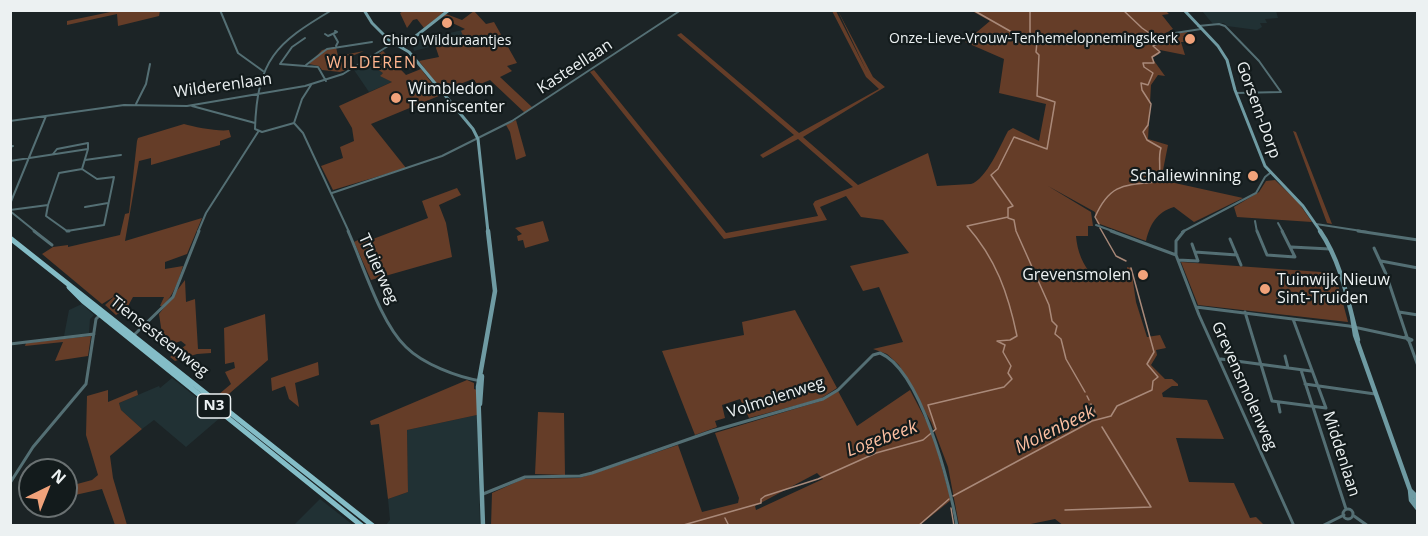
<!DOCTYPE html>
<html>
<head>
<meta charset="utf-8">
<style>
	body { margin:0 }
	#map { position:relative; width:1428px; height:536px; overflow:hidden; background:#1c2426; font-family:"Open Sans",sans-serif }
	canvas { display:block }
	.frame { position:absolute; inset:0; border:12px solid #ecf1f2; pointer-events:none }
	.north { position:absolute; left:18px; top:458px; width:60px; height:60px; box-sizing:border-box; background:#131b1c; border:2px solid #6a7172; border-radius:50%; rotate:43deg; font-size:16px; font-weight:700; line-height:24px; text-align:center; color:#ecf1f2 }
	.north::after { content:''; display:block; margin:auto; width:21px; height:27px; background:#f0a27a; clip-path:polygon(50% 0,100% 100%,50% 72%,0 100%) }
</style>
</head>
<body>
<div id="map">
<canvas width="1428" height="536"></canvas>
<div class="frame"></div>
<div class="north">N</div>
</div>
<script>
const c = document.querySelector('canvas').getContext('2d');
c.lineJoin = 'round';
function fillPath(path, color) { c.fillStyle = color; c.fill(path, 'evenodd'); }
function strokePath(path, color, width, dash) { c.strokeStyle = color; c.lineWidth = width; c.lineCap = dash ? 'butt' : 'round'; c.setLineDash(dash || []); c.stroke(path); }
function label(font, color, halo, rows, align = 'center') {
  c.font = font + ' "Open Sans",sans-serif'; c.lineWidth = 4.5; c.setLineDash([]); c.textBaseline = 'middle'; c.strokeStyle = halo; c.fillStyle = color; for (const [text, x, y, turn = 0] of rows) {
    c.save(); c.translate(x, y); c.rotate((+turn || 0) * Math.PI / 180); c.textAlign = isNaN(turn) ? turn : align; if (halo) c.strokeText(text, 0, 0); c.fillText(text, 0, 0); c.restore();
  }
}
fillPath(new Path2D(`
	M 1202,11 L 1276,11 L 1278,18 L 1265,19 L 1267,23 L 1260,23 L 1262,27 L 1257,30 L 1227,26 L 1224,23 L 1213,24 Z
	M 462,30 L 465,38 L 414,51 L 412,42 Z
	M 366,62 L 383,73 L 381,75 L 392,82 L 369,92 L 354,70 Z
	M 82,304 L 94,315 L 90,319 L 89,333 L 64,336 L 69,310 Z
	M 172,378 L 221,417 L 186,447 L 154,420 L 142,429 L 121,410 L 119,403 L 159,386 L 160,388 Z
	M 477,415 L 480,525 L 385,526 L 390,520 L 388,499 L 408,492 L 407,430 Z
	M 320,499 L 353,525 L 294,525 Z`), '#213134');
fillPath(new Path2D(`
	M 120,10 L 160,11 L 159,16 L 118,26 L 117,14 L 67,25 L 67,21 Z
	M 405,10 L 442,11 L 443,13 L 424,28 L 417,19 L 413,20 L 407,28 L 400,13 Z
	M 474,11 L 486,24 L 494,22 L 517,63 L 507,66 L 512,71 L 500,77 L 533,108 L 525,113 L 490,80 L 478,85 L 473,79 L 442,91 L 419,61 L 439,57 L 435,45 L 464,38 L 461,31 L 465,29 L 442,18 L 446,14 L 462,20 Z
	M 832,11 L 836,11 L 867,72 L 838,11 L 873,77 L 885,87 L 803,137 L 858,185 L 928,153 L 937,186 L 971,184 C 986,180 1001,144 1008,131 L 1013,128 L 1039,141 L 1046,104 L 999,93 L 1004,59 L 965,42 L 990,21 L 972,11 L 1166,11 L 1169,14 L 1162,15 L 1173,29 L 1164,34 L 1187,32 L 1193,39 L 1182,36 L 1190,39 L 1190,42 L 1181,42 L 1185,55 L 1160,50 L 1159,54 L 1152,58 L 1165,76 L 1158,75 L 1151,85 L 1148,139 L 1168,145 L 1161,180 L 1243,198 L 1194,222 L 1174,207 C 1157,212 1150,224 1146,241 L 1097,223 L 1095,212 L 1048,186 L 1091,212 L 1093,226 L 1088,226 L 1088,236 L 1076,236 C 1077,250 1083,267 1093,275 L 1127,277 L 1127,267 L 1131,268 L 1136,302 L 1147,337 L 1160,335 L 1166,348 L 1156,350 L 1157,355 L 1151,365 L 1165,379 L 1172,379 L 1178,384 L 1178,386 L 1172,386 L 1162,393 L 1163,397 L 1207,400 L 1224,439 L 1176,438 L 1189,482 L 1234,483 L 1250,518 L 1256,517 L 1264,525 L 1064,526 L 1055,519 L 1026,525 L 959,525 L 948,467 L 931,422 L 899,365 L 887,354 L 873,349 L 903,342 L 879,287 L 863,291 L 850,266 L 909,253 L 883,220 L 861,217 L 846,196 L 820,207 L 827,220 L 724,239 L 590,72 L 594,70 L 726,233 L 818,216 L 813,204 L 815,201 L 853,187 L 798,139 L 763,158 L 760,155 L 794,135 L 677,35 L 681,33 L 799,133 L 879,89 L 866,77 Z
	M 336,47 L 338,56 L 364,51 L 345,59 L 350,62 L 351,68 L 340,72 L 322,70 L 319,66 L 309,64 L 322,50 Z
	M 383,51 L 406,75 L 421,69 L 441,95 L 371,124 L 406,168 L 333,190 L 321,166 L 343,158 L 340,147 L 354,141 L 352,128 L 339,106 L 392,82 L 380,76 L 383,73 L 366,62 Z
	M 516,120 L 526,156 L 516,160 L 510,132 L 506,125 Z
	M 184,124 C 194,127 220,132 229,130 L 231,137 L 220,141 L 220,145 L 151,165 L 151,158 L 139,161 L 125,241 L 202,218 L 187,254 L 165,262 L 165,269 L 183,266 C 178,282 174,294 163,306 L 160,306 L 164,297 L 133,297 L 127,308 L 116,315 L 105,305 L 115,296 L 102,304 L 42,254 L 53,247 L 68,245 L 68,247 L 120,235 L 125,214 L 129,213 L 137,141 L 138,138 Z
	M 1293,131 L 1296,132 L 1332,224 L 1327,223 Z
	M 1275,180 L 1298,202 L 1312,222 L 1237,217 L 1234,207 L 1259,192 L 1266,181 Z
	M 457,188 L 461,195 L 439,205 L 446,223 L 452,257 L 371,280 L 354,242 L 370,234 L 373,239 L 428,218 L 422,201 Z
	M 543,221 L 549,241 L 525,248 L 523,240 L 518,241 L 517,236 L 522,234 L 515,228 Z
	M 1181,262 L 1335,273 L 1348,322 L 1198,305 Z
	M 185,280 L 186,302 L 195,299 L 198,349 L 211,349 L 211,353 L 197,354 L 175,361 L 170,357 L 186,345 L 181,341 L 164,347 L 159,314 Z
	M 795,310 L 837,388 L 820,399 L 749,418 L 740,399 L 722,405 L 725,418 L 715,421 L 717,427 L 695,435 L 662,351 L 744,335 L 742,322 Z
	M 265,314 L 268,360 L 223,399 L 218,395 L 231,384 L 225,372 L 235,368 L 234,362 L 225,364 L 224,328 Z
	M 91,336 L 88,356 L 55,361 L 63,342 L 25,346 L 26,343 Z
	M 318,362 L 319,375 L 295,383 L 299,407 L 289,399 L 285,386 L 272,391 L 271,378 Z
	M 467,380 L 474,383 L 474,389 L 477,390 L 477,415 L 407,430 L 408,492 L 388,499 L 379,424 L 371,425 L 370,421 Z
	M 108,390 L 108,402 L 137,390 L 138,395 L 119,403 L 121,410 L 142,429 L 110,456 L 113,478 L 127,525 L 115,525 L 102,489 L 66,497 L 66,487 L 92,480 L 98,475 L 86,435 L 87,396 Z
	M 910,390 L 932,432 L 951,500 L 920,525 L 491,526 L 492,493 L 523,479 L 579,478 L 589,475 L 678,445 L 702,512 L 738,503 L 739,498 L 715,433 L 821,401 L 838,391 L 857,426 ZM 817,473 L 823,479 L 756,510 L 755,506 Z
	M 538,412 L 564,413 L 565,475 L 535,474 Z`), '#653d28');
strokePath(new Path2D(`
	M 973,10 L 1024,39
	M 1008,218 L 1014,220 L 1016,231 L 1049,305 L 1052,321 L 1057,326 L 1055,334 L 1061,339 L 1066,359 L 1085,392
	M 1099,224 L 1095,217 C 1110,183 1125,185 1157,182 C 1163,172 1157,159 1161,148 L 1147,140 L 1143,132 L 1148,125 L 1151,104 L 1142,90 L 1141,83 L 1148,85 L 1153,73 L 1144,67 L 1143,63 L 1154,63 L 1152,57 L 1160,52 L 1153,46 L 1162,42 L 1142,28 L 1123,10
	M 1100,228 L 1116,256 L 1126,261
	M 1087,396 L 1089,400
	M 1091,404 L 1095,412
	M 953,496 L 1092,421 L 1111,416 L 1117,406 L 1152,390 L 1153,381 L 1158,377 L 1147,364 L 1154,352 L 1131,268
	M 951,508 L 954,526
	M 1065,510 L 1151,507 L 1102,427
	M 725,518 L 729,526
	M 680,526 L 761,503 L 761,499 L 765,496 L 818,479 L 876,453 L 923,440 L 936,429 L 928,405 L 1004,387 L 1012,379 L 1008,373 L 1011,366 L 1003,352 L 1005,345 L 997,341 L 1010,340 L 1017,336 C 1008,293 996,259 967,226 L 1008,217 L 1008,208 L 1013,206 L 991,175 L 998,169 L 1014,137 L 1047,149 L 1055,102 L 1037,96 L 1039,55 L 1036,52 L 1037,42 L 1030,39 L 1030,10
	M 918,526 L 949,499`), '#a98979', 1.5);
strokePath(new Path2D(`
	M 220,10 L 238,53 L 263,71
	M 1198,26 L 1219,24 L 1225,26 L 1259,61 L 1281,92 L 1236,93
	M 1175,33 L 1201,29
	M 325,34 L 328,36 L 337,32 L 335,31
	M 334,35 L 338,42 L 336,46
	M 305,38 L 292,47 L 280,64 L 318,67 L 326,81
	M 306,65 L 327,49 L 372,42
	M 136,104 L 146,84 L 150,64
	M 192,106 L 255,123
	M 10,121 L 124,105 L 187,106 L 305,86 L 343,74 L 393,43
	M 294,123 L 303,133 L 349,232
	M 294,123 L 262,132 L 255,129 C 257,60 276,43 332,10
	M 294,123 L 302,99 L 311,85
	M 10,147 L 13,146
	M 53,154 L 57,149 L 88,143 L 88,149
	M 85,160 L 121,155
	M 10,161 L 88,149 L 82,169
	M 332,193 L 442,156 L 512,121 L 681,10
	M 10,204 L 46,116
	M 48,205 L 46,216 L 67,231 L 104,225 L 114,177 L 97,179 L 82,169
	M 85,207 L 108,203
	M 10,210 L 48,205 L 59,173 L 82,169
	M 10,211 L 36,232
	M 1255,221 L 1257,232
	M 1278,223 L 1283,232
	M 1316,224 L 1368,232
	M 1096,225 L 1115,232
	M 198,232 L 206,213 L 258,132
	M 1182,232 L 1256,193 L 1265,177 L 1270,173`), '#546f74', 2);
strokePath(new Path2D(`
	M 34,231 L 52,245
	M 67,231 L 69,231
	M 348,231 C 363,264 380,322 406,347 C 423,364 457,377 481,381
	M 1111,231 L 1176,255
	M 1184,231 L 1176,241 L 1176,255 L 1199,315 L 1294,526
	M 1257,231 L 1267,255 L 1295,257 L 1282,231
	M 1358,231 L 1418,240
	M 1230,239 L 1241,265
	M 1291,247 L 1330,249
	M 1374,248 L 1386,274 L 1407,337
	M 1195,252 L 1237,255
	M 1178,260 L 1198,261 L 1192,244
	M 1381,261 L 1418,268
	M 1196,307 L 1349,326 L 1405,338
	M 1245,312 L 1272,401 L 1326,408 L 1293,319
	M 1399,312 L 1418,315
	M 134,335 L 173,297 L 199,231
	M 1405,337 L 1412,340 L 1409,341 Z
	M 1409,341 L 1418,366
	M 10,344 L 94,334
	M 1285,356 L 1288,368
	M 1221,359 L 1311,371
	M 1301,370 L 1346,509
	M 1305,384 L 1375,394
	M 1278,402 L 1280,412
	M 10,483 L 33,447 L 86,384 L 96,319 L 100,315
	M 483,494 L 525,477 L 580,476 L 592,473 L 712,431 L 823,399 L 838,390 L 873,355 L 880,353 C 921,370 950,485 957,526
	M1343 514a5 5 0 1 1 10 0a5 5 0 1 1-10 0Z
	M 1354,516 L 1368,526
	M 1322,526 L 1344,515`), '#546f74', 3);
strokePath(new Path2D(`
	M 364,10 L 372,23 L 390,41 L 409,52 L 473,129 L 478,139 L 488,232
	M 1184,10 L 1218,46 L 1227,60 L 1235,90 L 1265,166 L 1303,206 L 1321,232
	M 402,47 L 449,10`), '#6f9ba3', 3);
strokePath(new Path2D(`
	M 1320,231 C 1342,263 1348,302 1358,340
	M 1352,316 L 1355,335 L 1410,490 L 1411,500 L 1418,509
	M 480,404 L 482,376
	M 1410,490 L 1415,495 L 1416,503
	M 483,526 L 478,387 L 495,291 L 488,231`), '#6f9ba3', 4.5);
strokePath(new Path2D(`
	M 10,238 L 373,526
	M 69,287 L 83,301 L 362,526`), '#84bdc7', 5);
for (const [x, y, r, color] of [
	[447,23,6,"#f0a27a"],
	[1190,39,6,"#f0a27a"],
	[396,98,6,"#f0a27a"],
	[1253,176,6,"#f0a27a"],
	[1143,275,6,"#f0a27a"],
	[1265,289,6,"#f0a27a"]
]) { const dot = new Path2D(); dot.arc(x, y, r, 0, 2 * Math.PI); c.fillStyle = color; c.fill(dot); strokePath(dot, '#131b1c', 2); }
label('14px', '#ecf1f2', '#131b1c', [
	["Onze-Lieve-Vrouw-Tenhemelopnemingskerk",1178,39],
	["Chiro Wilduraantjes",447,41,"center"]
], 'right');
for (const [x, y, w] of [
	[214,406,33]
]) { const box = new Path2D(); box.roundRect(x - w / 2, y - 12, w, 24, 4.5); c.fillStyle = '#131b1c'; c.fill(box); strokePath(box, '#ecf1f2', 1.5); }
label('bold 15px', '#ecf1f2', null, [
	["N3",214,406]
]);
c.letterSpacing = '1.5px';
label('16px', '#ffb58f', '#131b1c', [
	["WILDEREN",372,63]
]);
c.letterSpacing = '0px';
label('16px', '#ecf1f2', '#131b1c', [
	["Kasteellaan",575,67,-33],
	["Wilderenlaan",223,86,-8],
	["Gorsem-Dorp",1258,110,70],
	["Truierweg",378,269,66],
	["Tiensesteenweg",159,337,38],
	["Grevensmolenweg",1244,386,66],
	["Volmolenweg",776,398,-18],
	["Middenlaan",1341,454,72]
]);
label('16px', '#ecf1f2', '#131b1c', [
	["Wimbledon",408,89],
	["Tenniscenter",408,107],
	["Schaliewinning",1241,176,"right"],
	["Grevensmolen",1131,275,"right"],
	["Tuinwijk Nieuw",1277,280],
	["Sint-Truiden",1277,298]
], 'left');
label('italic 18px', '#fbbea0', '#131b1c', [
	["Molenbeek",1055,430,-26],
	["Logebeek",882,439,-20]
]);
</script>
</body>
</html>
